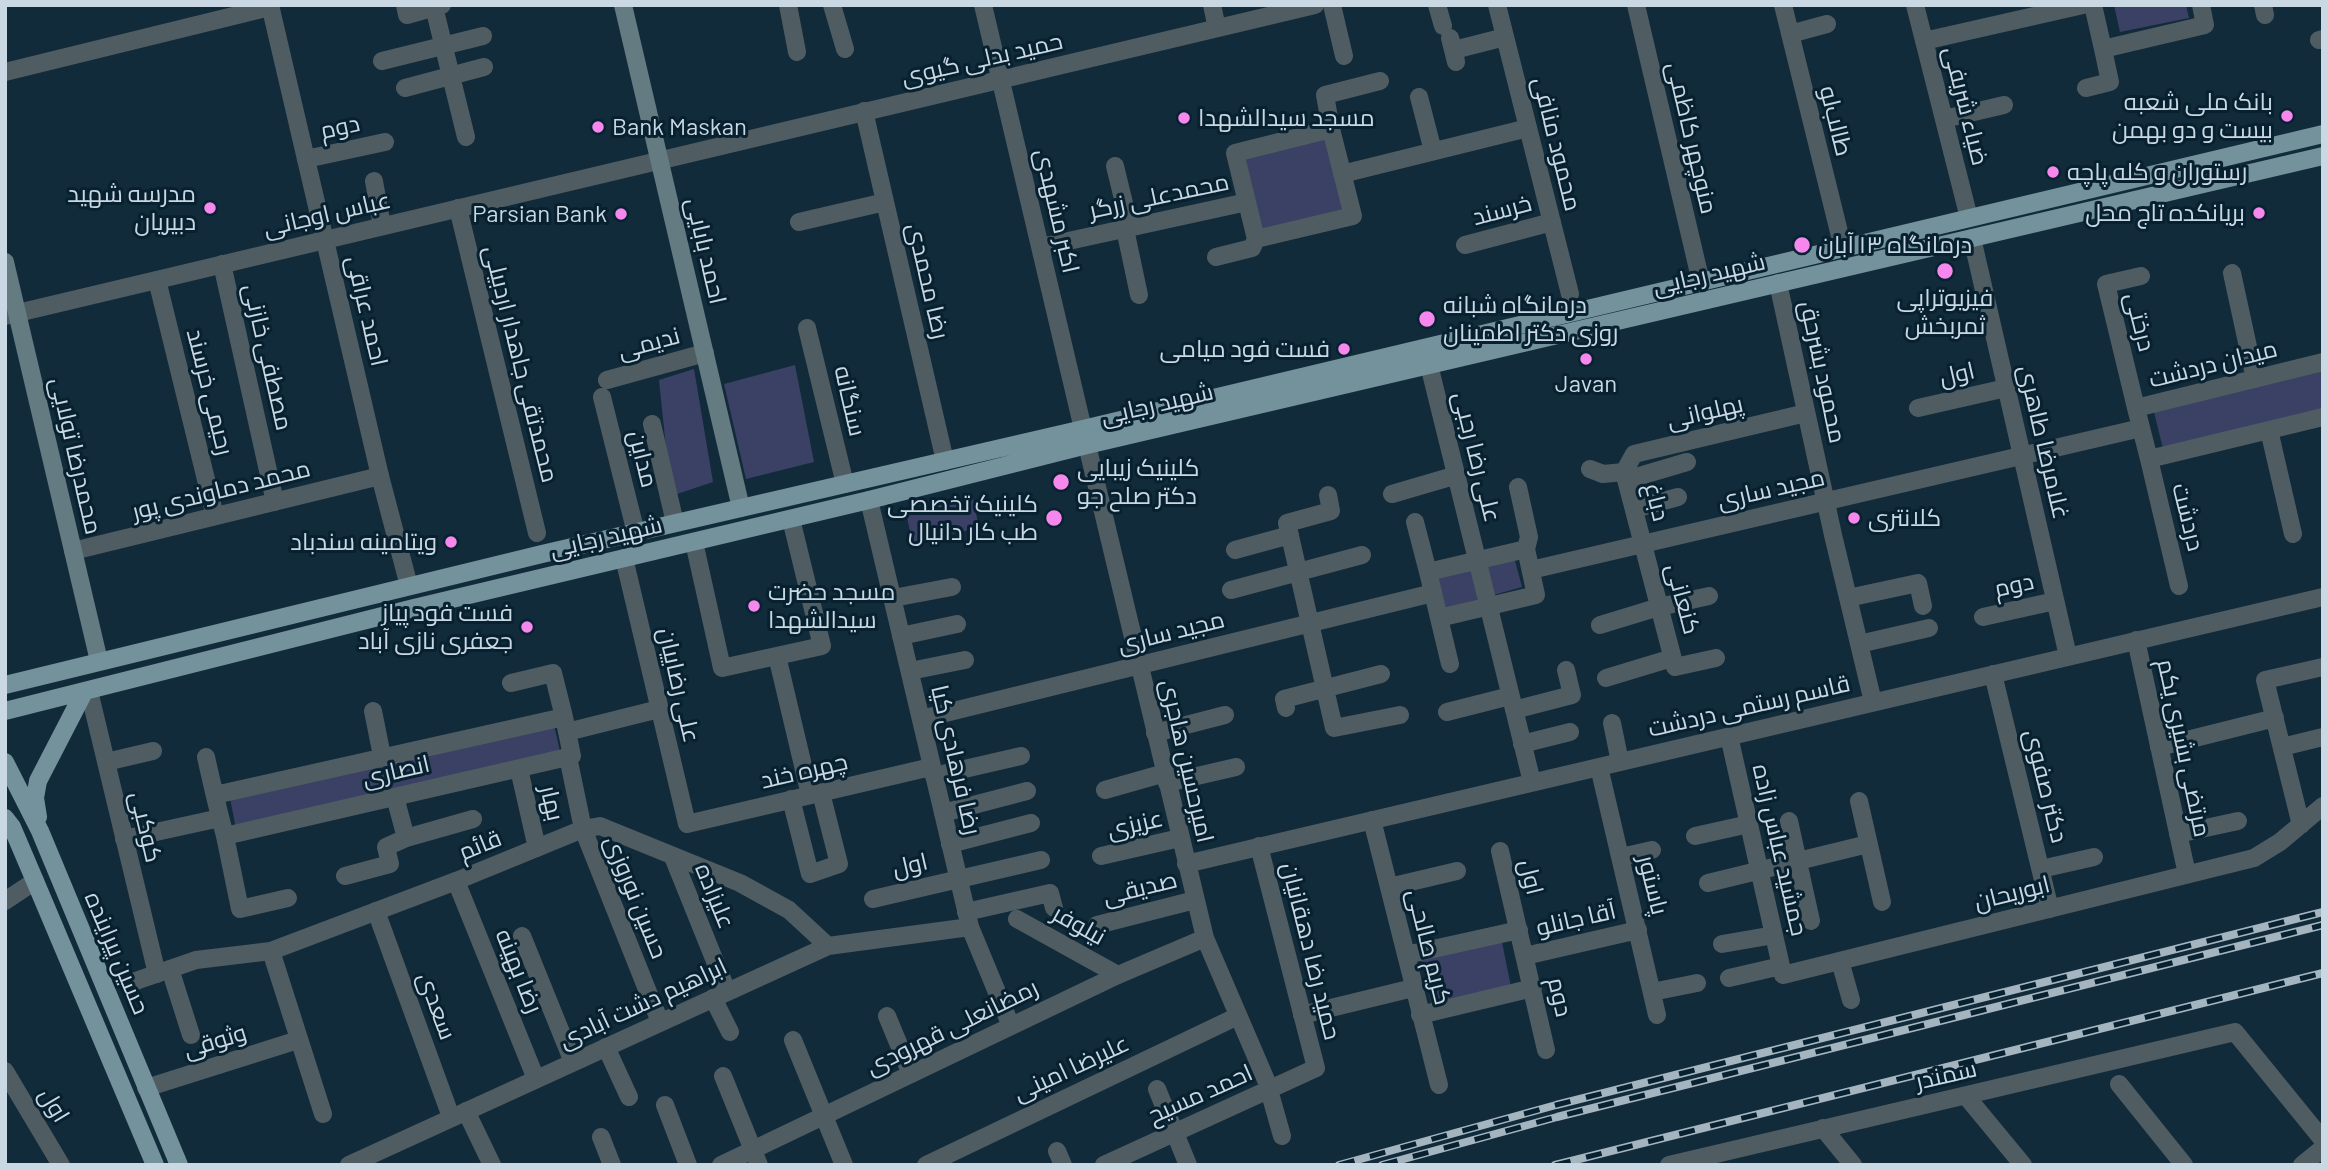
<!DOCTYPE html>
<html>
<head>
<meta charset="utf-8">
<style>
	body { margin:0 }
	#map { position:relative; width:2328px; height:1170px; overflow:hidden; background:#122b3a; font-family:Barlow,sans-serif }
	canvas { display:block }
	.frame { position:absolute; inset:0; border:7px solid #c9d8e2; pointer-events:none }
</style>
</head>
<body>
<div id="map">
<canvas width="2328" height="1170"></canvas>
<div class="frame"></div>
</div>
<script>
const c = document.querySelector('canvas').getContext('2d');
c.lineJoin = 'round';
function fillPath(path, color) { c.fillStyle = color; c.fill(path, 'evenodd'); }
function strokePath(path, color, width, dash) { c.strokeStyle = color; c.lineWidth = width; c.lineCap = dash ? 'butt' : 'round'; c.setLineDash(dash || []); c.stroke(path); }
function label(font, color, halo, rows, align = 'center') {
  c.font = font + ' Barlow,Cairo,sans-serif'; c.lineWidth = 6; c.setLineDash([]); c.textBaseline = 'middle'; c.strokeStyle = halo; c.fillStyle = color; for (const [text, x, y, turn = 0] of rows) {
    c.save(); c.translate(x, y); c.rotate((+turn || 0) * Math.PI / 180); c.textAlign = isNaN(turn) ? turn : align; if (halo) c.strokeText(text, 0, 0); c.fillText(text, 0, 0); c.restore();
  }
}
fillPath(new Path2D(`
	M 2114,5 L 2186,5 L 2189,18 L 2120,32 Z
	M 1332,130 L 1352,218 L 1256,239 L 1236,153 Z
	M 795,365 L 814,462 L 746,479 L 724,384 Z
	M 694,369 L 713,482 L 671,496 L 659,380 Z
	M 2323,370 L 2323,409 L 2163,449 L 2154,412 Z
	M 973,498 L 979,528 L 912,542 L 906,512 Z
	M 1514,557 L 1522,587 L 1444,609 L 1437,578 Z
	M 554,725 L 561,756 L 236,829 L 230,798 Z
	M 1502,942 L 1511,987 L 1432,1006 L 1421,960 Z`), '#3a4165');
strokePath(new Path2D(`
	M 405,5 L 407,15 L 442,5
	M 788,5 L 797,52
	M 832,5 L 845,49
	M 1212,5 L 1217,28
	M 1332,5 L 1344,56
	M 1437,5 L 1443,26
	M 1497,5 L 1570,294
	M 1636,5 L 1701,282
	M 1783,5 L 1843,248
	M 1915,5 L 1969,218
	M 2093,5 L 2103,49 L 2205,25 L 2201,5
	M 2263,5 L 2265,15
	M 434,7 L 466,137
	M 1790,34 L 1827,24
	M 1450,38 L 1456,62 L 1454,50 L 1505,37
	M 2319,40 L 2323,39
	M 1924,41 L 2083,5
	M 382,61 L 483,36
	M 5,72 L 270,7
	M 405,88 L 484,67
	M 2086,88 L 2110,82 L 2103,49
	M 1419,97 L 1433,151
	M 864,111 L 945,461
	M 1944,119 L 2004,105
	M 1331,129 L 1353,216 L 1256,239 L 1235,153 Z
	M 1331,129 L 1325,95 L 1380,81
	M 306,159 L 385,142
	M 1115,166 L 1130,228
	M 1342,174 L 1528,128
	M 374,181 L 382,226
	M 458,208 L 537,533
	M 799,222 L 885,202
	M 1125,229 L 1139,295
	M 1972,238 L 2068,656
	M 1465,245 L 1552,222
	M 1041,247 L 1247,202
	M 1216,257 L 1252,248 L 1256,239
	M 222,264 L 275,502
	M 2232,273 L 2255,379
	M 157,280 L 215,516
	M 1778,283 L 1833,535 L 1873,702
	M 807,328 L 845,484
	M 2323,362 L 2136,408 L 2149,459 L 2323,417
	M 1429,365 L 1532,782
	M 607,380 L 705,353
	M 602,397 L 636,533
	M 1918,408 L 2006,388
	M 2136,408 L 2106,284 L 2141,276
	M 652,424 L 675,523
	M 2269,430 L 2293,534
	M 2149,459 L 2179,586
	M 1590,469 L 1603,474 L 1624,472
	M 1624,472 L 1675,667 L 1716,658
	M 1624,472 L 1634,454 L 1806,413
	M 1626,480 L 1687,462
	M 1518,487 L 1529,537 L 1526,549
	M 1392,494 L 1457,475
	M 1328,495 L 1331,511 L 1287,523 L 1334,728 L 1400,715
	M 1634,509 L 1678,497
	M 1415,522 L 1428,572
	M 694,542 L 722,668 L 822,646 L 791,519
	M 1526,549 L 1536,595 L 1439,618 L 1428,572 Z
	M 1235,550 L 1290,535
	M 73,551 L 380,476
	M 624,558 L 687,824 L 931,767
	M 1531,570 L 2141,428
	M 1231,590 L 1362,555
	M 893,598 L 952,587
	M 1848,598 L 1918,583 L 1923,606
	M 1983,617 L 2055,601
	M 1439,618 L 1450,664
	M 1600,625 L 1659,607 L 1709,596
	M 901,636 L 957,624
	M 2136,640 L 2185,865
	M 1859,644 L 1929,628
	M 777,656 L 810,795
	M 910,671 L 965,660
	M 1993,674 L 2050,909
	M 1606,678 L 1672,658
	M 511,683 L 553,673 L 564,717
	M 89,691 L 157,974
	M 1286,708 L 1284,699 L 1381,674
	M 1514,710 L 1572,695 L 1566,670
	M 373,711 L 382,756
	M 1447,712 L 1510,696
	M 1612,723 L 1620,762
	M 567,732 L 659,709
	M 1155,733 L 1225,715
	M 1729,736 L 1783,975 L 2254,858 L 2280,842 L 2323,806
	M 1522,744 L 1570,732
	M 2159,747 L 2275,718
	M 2282,747 L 2323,737
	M 206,757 C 212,784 218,810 225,836 L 572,756 L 564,717 L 215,795
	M 568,757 L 583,829 L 660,1022
	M 106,762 L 153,751
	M 1599,767 L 1657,1015
	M 519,769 L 537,848
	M 934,776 L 1021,756
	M 1167,783 L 1236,767
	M 1105,790 L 1165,773
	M 395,797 L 406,838
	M 791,799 L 810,874 L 839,864 L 821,793
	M 1859,801 L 1882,902
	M 943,813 L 1027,791
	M 1372,820 L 1439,1085
	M 1789,821 L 1811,921
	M 2301,825 L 2265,680 L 2323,667
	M 2178,834 L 2238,821
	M 225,836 L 240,909 L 288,898
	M 1695,836 L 1749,824
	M 124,839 L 220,818
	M 950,844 L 1031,823
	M 1500,851 L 1546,1050
	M 1101,856 L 1180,838
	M 673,857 L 727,991
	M 1621,857 L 1652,850
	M 1186,864 L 2323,597
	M 2041,869 L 2094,857
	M 345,876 L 390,864 L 386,847 L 406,838 L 473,819
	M 456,881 L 536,1079
	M 1708,883 L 1868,844
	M 1389,887 L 1457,871
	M 873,899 L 1041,860
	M 376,911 L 451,1117
	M 966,912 L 1050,893 L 1054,908
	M 1017,919 L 1118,975
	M 1097,925 L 1195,900
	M 522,936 L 573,1062
	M 1722,944 L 1774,935
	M 271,951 L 323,1114
	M 1406,955 L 1519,930
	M 1525,956 L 1638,930
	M 1840,961 L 1851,1000
	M 170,969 L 191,1035
	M 1729,978 L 1781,966
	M 1652,992 L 1697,983
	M 713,998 L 730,1032
	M 1302,1015 L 1413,988
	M 1420,1015 L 1533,988
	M 887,1016 L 911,1074
	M 793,1040 L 844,1165
	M 606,1047 L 629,1097
	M 5,1071 L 61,1165
	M 723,1076 L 759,1165
	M 2119,1084 L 2184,1165
	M 146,1088 L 298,1040
	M 1157,1089 L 1188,1165
	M 1269,1090 L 1282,1136
	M 1966,1096 L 2023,1165
	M 665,1105 L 688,1165
	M 466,1111 L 492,1165
	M 1823,1128 L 1853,1165
	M 601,1137 L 612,1165
	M 1057,1151 L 1063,1165
	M 926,1165 L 1238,1016
	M 1104,1165 L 1316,1068 L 1259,846
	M 1669,1165 L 2235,1032 L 2323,1140
	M 2302,1165 L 2323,1148`), '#4f5d62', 18);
strokePath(new Path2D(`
	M 270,5 L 380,476 L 409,586
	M 983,5 L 1083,429
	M 5,316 L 1315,5
	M 1087,445 L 1205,938 L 1266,1080
	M 869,500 L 970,927 L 1011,1026
	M 921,719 L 1433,593
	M 5,901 L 35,881
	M 130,983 L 196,960 L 271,951 L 456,881 L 583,829 L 600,826 L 740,883 L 789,910 L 828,946
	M 349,1165 L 828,946 L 970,927
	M 721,1165 L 1118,975 L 1205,938`), '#4f5d62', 18);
strokePath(new Path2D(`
	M 623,5 L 741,508
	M 5,262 L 99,661`), '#647b82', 18);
strokePath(new Path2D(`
	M 5,685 L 542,554 L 1083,429 L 2323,134
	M 5,711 L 414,608 L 869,500 L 1087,445 L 2323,156
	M 5,762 L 40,831 L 179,1165
	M 38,817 L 35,798 L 38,781 L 84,692
	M 5,818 L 12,827 L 35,881 L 155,1165`), '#74929b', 18);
const rail = new Path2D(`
	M 1339,1165 L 1556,1105 L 2323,912
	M 1382,1165 L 1557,1117 L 2323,925
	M 1555,1165 L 2323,973`);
strokePath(rail, '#a4b5c0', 8);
strokePath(rail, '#072130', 5, [16]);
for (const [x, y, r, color] of [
	[2287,116,7,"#f688ed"],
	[1184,118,7,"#f688ed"],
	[598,127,7,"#f688ed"],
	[2053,172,7,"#f688ed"],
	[210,208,7,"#f688ed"],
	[2259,213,7,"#f688ed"],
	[621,214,7,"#f688ed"],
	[1802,245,9,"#f688ed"],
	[1945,271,9,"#f688ed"],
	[1427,319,9,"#f688ed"],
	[1344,349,7,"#f688ed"],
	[1586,359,7,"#f688ed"],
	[1061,482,9,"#f688ed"],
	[1054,518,9,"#f688ed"],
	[1854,518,7,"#f688ed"],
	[451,542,7,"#f688ed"],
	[754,606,7,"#f688ed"],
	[527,627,7,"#f688ed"]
]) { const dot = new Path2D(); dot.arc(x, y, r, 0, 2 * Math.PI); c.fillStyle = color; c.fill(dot); strokePath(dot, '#072130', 2.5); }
label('24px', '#c9d8e2', '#072130', [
	["حمید بدلی گیوی",982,59,-13],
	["ضیاء شریفی",1966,106,76],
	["طالب‌لو",1836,121,76],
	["دوم",340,127,-12],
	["منوچهر کاظمی",1692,138,77],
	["محمود منافی",1557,144,76],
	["محمدعلی زرگر",1159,196,-12],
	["خرسند",1502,210,-15],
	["اکبر مشهدی",1057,211,77],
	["عباس اوجانی",327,214,-13],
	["احمد بابایی",706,251,77],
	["شهید رجایی",1709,274,-13],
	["رضا محمدی",928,281,77],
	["احمد عراقی",367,311,77],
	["درختی",2140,322,76],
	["ندیمی",649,343,-15],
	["مصطفی خازنی",268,357,77],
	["محمدتقی جاهدار اردبیلی",521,364,76],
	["میدان دردشت",2213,364,-14],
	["محمود بشرحق",1823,372,78],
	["اول",1957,374,-13],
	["رحیمی خرسند",210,392,76],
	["سنگانه",850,401,77],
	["شهید رجایی",1157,404,-13],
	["پهلوانی",1705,412,-13],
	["غلامرضا طاهری",2044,442,77],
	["محمدرضا تولایی",76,456,77],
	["علی رضا رجبی",1477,457,76],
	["مداین",643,459,76],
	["مجید ساری",1771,489,-13],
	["محمد دماوندی پور",221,490,-14],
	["دباغ",1657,502,76],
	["دردشت",2188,517,76],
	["شهید رجایی",606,537,-13],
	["دوم",2014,585,-12],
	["کنعانی",1683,599,75],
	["مجید ساری",1171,632,-14],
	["علی رضاییان",679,685,77],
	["قاسم رستمی دردشت",1749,706,-13],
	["مرتضی بشیری یکم",2184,748,78],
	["رضا فرهادی کیا",956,760,77],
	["امیرحسین هاجری",1187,761,77],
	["انصاری",396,771,-13],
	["چهره خند",804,771,-13],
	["دکتر صفوی",2046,786,76],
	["بهار",552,803,77],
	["عزیزی",1135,824,-13],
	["کوکبی",146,827,77],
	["قائم",480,845,-22],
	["جمشید عباس زاده",1780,850,77],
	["اول",910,865,-13],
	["اول",1531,877,76],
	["پاستور",1653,885,76],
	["صدیقی",1140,888,-14],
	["ابوریحان",2012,893,-14],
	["علیزاده",715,896,68],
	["حسین نوروزی",636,897,68],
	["آقا جانلو",1576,919,-13],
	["نیلوفر",1079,925,29],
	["کریم صالحی",1429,947,76],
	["حمید رضا دهقانیان",1311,951,76],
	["حسین پیراینده",117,953,67],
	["رضا بهینه",519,971,68],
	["دوم",1560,997,77],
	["ابراهیم دشت آبادی",643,1003,-25],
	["سعدی",437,1006,70],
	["رمضانعلی قهرودی",952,1027,-26],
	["وثوقی",215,1041,-17],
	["علیرضا امینی",1071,1068,-25],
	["سمندر",1946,1075,-13],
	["احمد مسیح",1200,1094,-24],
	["اول",54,1105,59]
]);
label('24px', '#c9d8e2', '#072130', [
	["بانک ملی شعبه",2273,102],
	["بیست و دو بهمن",2273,130],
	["مسجد سیدالشهدا",1198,118,"left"],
	["Bank Maskan",612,127,"left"],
	["رستوران و کله پاچه",2067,172,"left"],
	["مدرسه شهید",196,194],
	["دبیریان",196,222],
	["بریانکده تاج محل",2245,213],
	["Parsian Bank",607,214],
	["درمانگاه ۱۳ آبان",1818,245,"left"],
	["فیزیوتراپی",1945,298,"center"],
	["ثمربخش",1945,326,"center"],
	["درمانگاه شبانه",1443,305,"left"],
	["روزی دکتر اطمینان",1443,333,"left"],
	["فست فود میامی",1330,349],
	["Javan",1586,384,"center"],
	["کلینیک زیبایی",1077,468,"left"],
	["دکتر صلح جو",1077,496,"left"],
	["کلینیک تخصصی",1038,504],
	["طب کار دانیال",1038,532],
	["کلانتری",1868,518,"left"],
	["ویتامینه سندباد",437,542],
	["مسجد حضرت",768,592,"left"],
	["سیدالشهدا",768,620,"left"],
	["فست فود پیاز",513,613],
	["جعفری نازی آباد",513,641]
], 'right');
</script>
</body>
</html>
